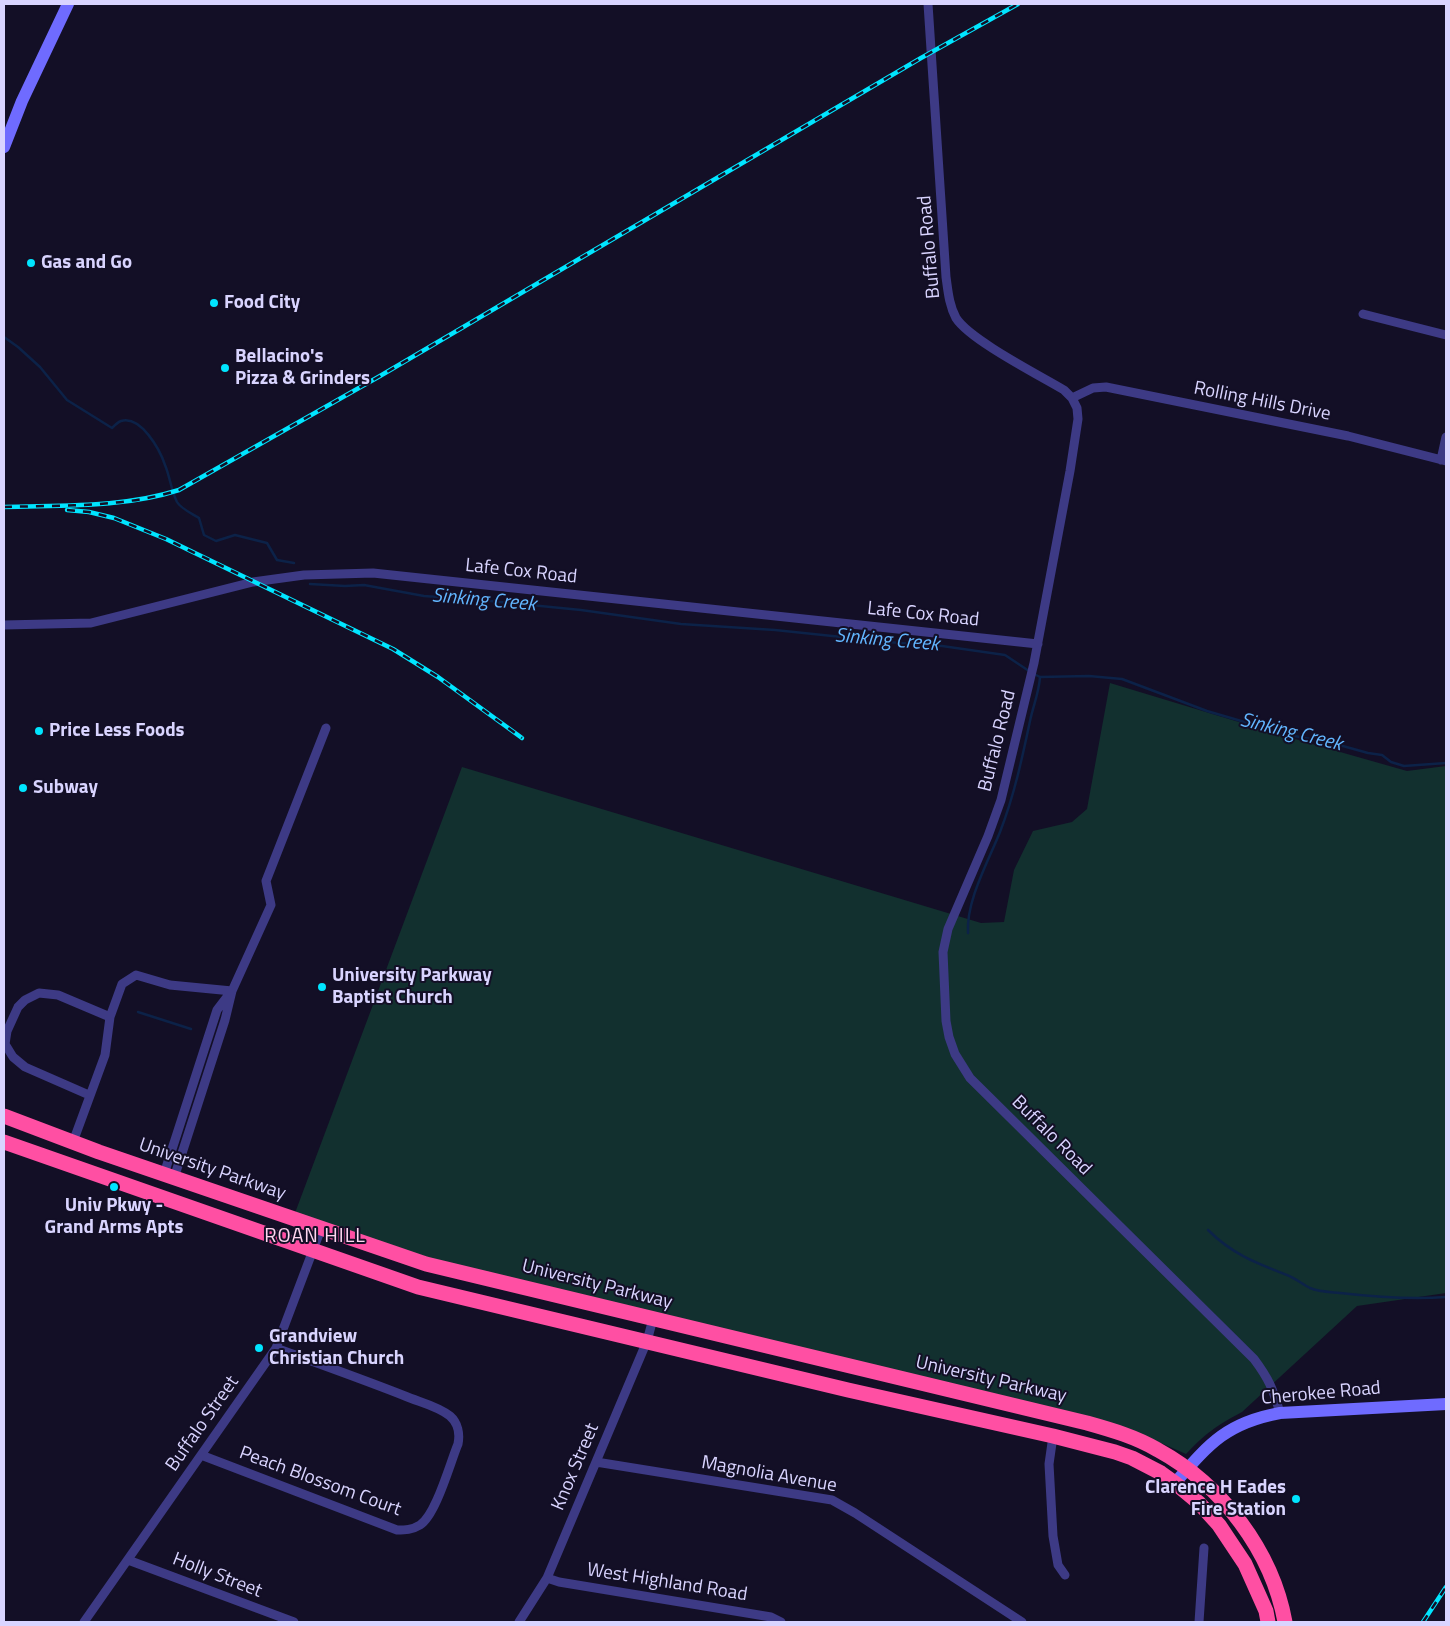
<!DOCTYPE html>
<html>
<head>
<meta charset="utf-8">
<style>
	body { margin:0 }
	#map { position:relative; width:1450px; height:1626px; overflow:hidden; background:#130f26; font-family:"Titillium Web",sans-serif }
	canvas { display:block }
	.frame { position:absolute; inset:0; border:5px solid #d9d4ff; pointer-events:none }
</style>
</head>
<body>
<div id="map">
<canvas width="1450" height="1626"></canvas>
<div class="frame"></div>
</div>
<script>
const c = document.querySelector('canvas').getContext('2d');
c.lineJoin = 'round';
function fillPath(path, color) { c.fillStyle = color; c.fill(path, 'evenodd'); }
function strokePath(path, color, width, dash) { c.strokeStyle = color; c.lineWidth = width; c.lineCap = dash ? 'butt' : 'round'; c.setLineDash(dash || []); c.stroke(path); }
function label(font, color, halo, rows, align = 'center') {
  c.font = font + ' "Titillium Web",sans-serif'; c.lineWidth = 4; c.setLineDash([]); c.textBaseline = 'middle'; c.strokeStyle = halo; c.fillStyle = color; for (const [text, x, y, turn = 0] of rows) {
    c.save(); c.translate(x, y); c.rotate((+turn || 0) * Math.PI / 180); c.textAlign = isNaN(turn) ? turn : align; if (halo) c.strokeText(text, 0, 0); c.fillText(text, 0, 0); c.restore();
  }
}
fillPath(new Path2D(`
	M 1110,683 L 1305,742 L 1407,771 L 1446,766 L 1446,1293 L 1357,1306 L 1242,1412 C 1217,1425 1205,1434 1186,1454 L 1136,1432 L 448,1264 L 295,1213 L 462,767 L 981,923 L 1004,922 L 1014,870 L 1033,831 L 1072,822 L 1087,809 Z`), '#12302f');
strokePath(new Path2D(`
	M 4,337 L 18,347 L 40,367 L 67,400 L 112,428 C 114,426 118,422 121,421 C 141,415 160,450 165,465 C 170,477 171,490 177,502 C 181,509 193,514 199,518 L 204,535 L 216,541 L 235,535 L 267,543 L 277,560 L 294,563
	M 310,584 L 345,586 L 364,585 L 424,596 L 480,600 L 581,610 L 681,624 L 775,630 L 899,643 L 942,646 L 1005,655 L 1029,671
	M 1034,674 L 1040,677 L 1089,676 L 1122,679 L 1207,711 L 1289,735 L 1332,743 L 1368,753 L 1382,755 L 1391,762 L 1404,766 L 1446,763
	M 968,933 C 966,901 988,862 1000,832 C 1014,796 1022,759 1030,721 C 1033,706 1039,693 1040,677
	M 138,1012 L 191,1029
	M 1208,1230 C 1232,1254 1256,1263 1287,1275 C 1295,1278 1302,1284 1310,1288 C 1319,1292 1330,1292 1340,1293 C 1375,1297 1411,1300 1446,1297`), '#0c2248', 2.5);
strokePath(new Path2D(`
	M 928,4 L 946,277 C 948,291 949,305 956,318 C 970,340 1039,375 1064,390 L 1072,398 L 1077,408 L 1078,419 L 1070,471 L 1034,663 L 1001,800 L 988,836 L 948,929 L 943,952 L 946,1021 L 949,1037 L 955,1054 L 970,1078 L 1254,1359 C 1269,1379 1273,1389 1280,1413
	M 1363,314 L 1446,335
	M 1072,398 L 1093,388 L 1106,387 L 1348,436 L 1446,461
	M 1441,460 L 1446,437
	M 4,625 L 91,623 L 253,582 L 304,575 L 373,573 L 1038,644
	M 89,1095 L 25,1067 L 13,1057 L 5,1044 L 7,1031 L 18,1007 L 25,1000 L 39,993 L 58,995 L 110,1017
	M 73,1142 L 105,1055 L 110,1017 L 122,984 L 136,975 L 170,985 L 232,991
	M 164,1174 L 217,1010 L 230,993
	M 174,1178 L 225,1020 L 232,991 L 271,905 L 266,881 L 326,728
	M 1053,1436 L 1049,1464 L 1053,1536 L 1058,1565 L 1065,1575
	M 201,1455 L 397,1530 C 405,1530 412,1530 420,1525 C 436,1515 450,1463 458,1444 C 460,1434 458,1423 450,1416 C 438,1406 419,1402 405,1396 C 362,1379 319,1364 276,1348
	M 596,1462 L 832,1500 L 855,1513 L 1022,1622
	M 128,1560 L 294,1622
	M 547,1578 L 559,1582 L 771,1617 L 781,1622
	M 84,1622 L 276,1348 L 321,1229
	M 519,1622 L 547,1578 L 647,1341 L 653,1319
	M 1199,1622 L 1204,1548`), '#3d3a85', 9);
strokePath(new Path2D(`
	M 4,147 L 22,101 L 68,4
	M 1175,1483 C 1209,1444 1226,1423 1280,1413 L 1446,1404`), '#6f6bff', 12);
strokePath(new Path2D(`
	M 4,1116 L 99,1152 L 426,1264 L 1087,1423 C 1112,1430 1136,1437 1158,1450 C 1222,1485 1272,1551 1285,1622
	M 4,1142 L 418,1287 L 848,1390 L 1053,1436 L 1115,1452 L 1132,1458 L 1161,1473 L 1175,1483 L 1199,1503 L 1219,1525 L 1245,1564 L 1266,1611 L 1268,1622`), '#ff4fa3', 15);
const rail = new Path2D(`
	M 4,507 C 62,505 123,508 179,490 L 380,376 L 921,58 L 1018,4
	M 67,510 L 89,512 L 114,518 L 166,539 L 393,649 L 438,677 L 522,738
	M 1423,1622 L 1446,1587`);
strokePath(rail, '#00e5ff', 4.5);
strokePath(rail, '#130f26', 2.5, [8]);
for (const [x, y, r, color] of [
	[31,263,5,"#00e5ff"],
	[214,303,5,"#00e5ff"],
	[225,368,5,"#00e5ff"],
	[39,731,5,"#00e5ff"],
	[23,788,5,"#00e5ff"],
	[322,987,5,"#00e5ff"],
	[114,1187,5,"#00e5ff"],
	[259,1348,5,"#00e5ff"],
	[1296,1499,5,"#00e5ff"]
]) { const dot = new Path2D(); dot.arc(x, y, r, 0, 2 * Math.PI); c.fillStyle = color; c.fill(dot); strokePath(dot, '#130f26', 2); }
label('19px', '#d9d4ff', '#130f26', [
	["Buffalo Road",930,247,-95],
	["Rolling Hills Drive",1262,402,11],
	["Lafe Cox Road",521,572,6],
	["Lafe Cox Road",923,615,6],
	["Buffalo Road",998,741,-76],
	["Buffalo Road",1051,1136,45],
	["University Parkway",212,1170,19],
	["University Parkway",597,1285,14],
	["University Parkway",991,1380,13],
	["Cherokee Road",1321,1394,-5],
	["Buffalo Street",203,1424,-55],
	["Knox Street",576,1467,-67],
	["Magnolia Avenue",769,1475,10],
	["Peach Blossom Court",320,1482,20],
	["Holly Street",217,1576,21],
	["West Highland Road",667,1583,9]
]);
label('bold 19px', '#d9d4ff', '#130f26', [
	["Gas and Go",41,263],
	["Food City",224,303],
	["Bellacino's",235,357],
	["Pizza & Grinders",235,379],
	["Price Less Foods",49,731],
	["Subway",33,788],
	["University Parkway",332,976],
	["Baptist Church",332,998],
	["Univ Pkwy -",114,1206,"center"],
	["Grand Arms Apts",114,1228,"center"],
	["Grandview",269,1337],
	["Christian Church",269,1359],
	["Clarence H Eades",1286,1488,"right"],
	["Fire Station",1286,1510,"right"]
], 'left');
label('italic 20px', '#62b6ff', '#130f26', [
	["Sinking Creek",484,601,5],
	["Sinking Creek",887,641,5],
	["Sinking Creek",1291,733,14]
]);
c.letterSpacing = '1px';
label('20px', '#ffd6f0', '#130f26', [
	["ROAN HILL",315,1237]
]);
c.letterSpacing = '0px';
</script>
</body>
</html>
